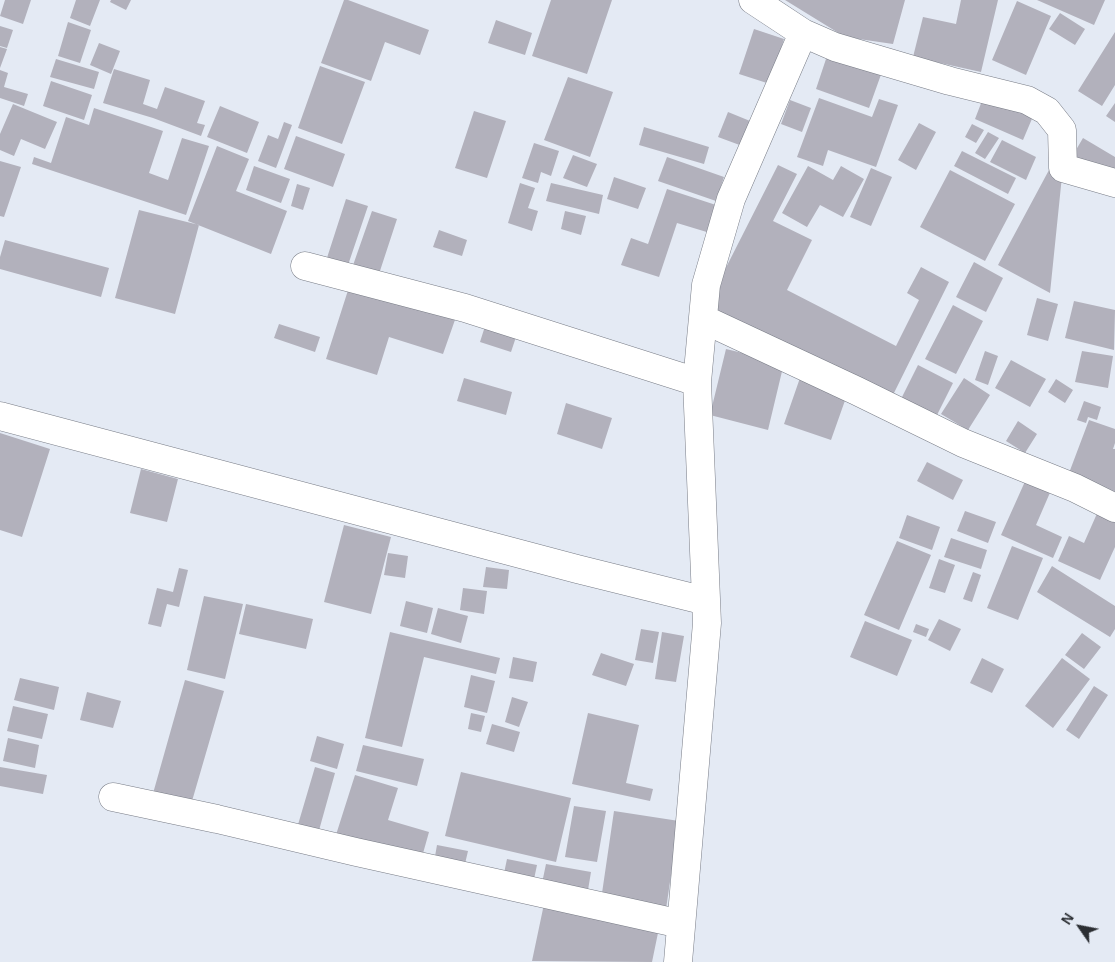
<!DOCTYPE html>
<html>
<head>
<meta charset="utf-8">
<style>
	body { margin:0 }
	#map { position:relative; width:1115px; height:962px; overflow:hidden; background:#e4eaf4; font-family:Helvetica,sans-serif }
	canvas { display:block }
	.north { position:absolute; left:1055px; top:902px; width:50px; height:50px; -webkit-text-stroke:4px #e4eaf4; paint-order:stroke; rotate:303deg; font-size:14px; font-weight:700; line-height:20px; text-align:center; color:#2c2f33 }
	.north::after { content:''; display:block; margin:auto; width:18px; height:22px; background:#2c2f33; clip-path:polygon(50% 0,100% 100%,50% 72%,0 100%) }
</style>
</head>
<body>
<div id="map">
<canvas width="1115" height="962"></canvas>
<div class="north">N</div>
</div>
<script>
const c = document.querySelector('canvas').getContext('2d');
c.lineJoin = 'round';
function fillPath(path, color) { c.fillStyle = color; c.fill(path, 'evenodd'); }
function strokePath(path, color, width, dash) { c.strokeStyle = color; c.lineWidth = width; c.lineCap = dash ? 'butt' : 'round'; c.setLineDash(dash || []); c.stroke(path); }
fillPath(new Path2D(`
	M 5,0 L 31,0 L 23,24 L 0,16 Z
	M 76,0 L 100,0 L 90,26 L 70,18 Z
	M 111,0 L 131,0 L 126,10 L 110,2 Z
	M 344,0 L 348,0 L 429,30 L 420,55 L 385,42 L 371,81 L 321,63 Z
	M 551,0 L 612,0 L 587,74 L 532,56 Z
	M 785,0 L 905,0 L 893,44 L 845,37 Z
	M 961,0 L 998,0 L 981,72 L 913,57 L 923,17 L 956,24 Z
	M 1037,0 L 1105,0 L 1094,25 Z
	M 1017,1 L 1051,16 L 1026,75 L 992,60 Z
	M 1060,13 L 1085,29 L 1075,45 L 1049,29 Z
	M 496,20 L 532,33 L 525,55 L 488,43 Z
	M 68,22 L 91,30 L 80,63 L 58,56 Z
	M 0,26 L 13,30 L 7,48 L 0,46 Z
	M 754,29 L 784,39 L 770,84 L 739,74 Z
	M 1115,32 L 1115,85 L 1102,106 L 1078,91 Z
	M 99,43 L 120,51 L 111,74 L 90,65 Z
	M 0,47 L 7,49 L 0,68 Z
	M 829,50 L 883,69 L 869,108 L 816,89 Z
	M 56,59 L 99,72 L 94,89 L 50,77 Z
	M 320,66 L 365,82 L 342,144 L 298,128 Z
	M 114,69 L 150,80 L 143,104 L 157,109 L 165,87 L 205,101 L 197,123 L 205,125 L 201,136 L 153,118 L 103,103 Z
	M 0,70 L 8,73 L 4,87 L 28,94 L 24,106 L 0,98 Z
	M 568,77 L 613,92 L 590,157 L 544,140 Z
	M 51,81 L 92,95 L 84,120 L 43,106 Z
	M 985,93 L 1034,114 L 1023,140 L 975,119 Z
	M 819,98 L 872,117 L 879,99 L 898,105 L 876,167 L 828,150 L 823,166 L 797,157 Z
	M 790,100 L 811,108 L 802,132 L 781,124 Z
	M 1115,103 L 1115,122 L 1106,116 Z
	M 13,104 L 57,122 L 45,149 L 21,139 L 14,156 L 0,150 L 0,134 Z
	M 220,106 L 259,122 L 247,153 L 207,137 Z
	M 94,108 L 163,131 L 149,173 L 168,180 L 182,138 L 209,146 L 186,215 L 32,164 L 34,157 L 51,163 L 66,117 L 89,125 Z
	M 474,111 L 506,121 L 487,178 L 455,168 Z
	M 728,112 L 755,123 L 745,147 L 718,137 Z
	M 284,122 L 292,125 L 276,168 L 258,161 L 268,135 L 278,139 Z
	M 919,123 L 936,132 L 916,170 L 898,160 Z
	M 972,124 L 984,130 L 976,143 L 965,137 Z
	M 644,127 L 709,147 L 704,164 L 639,145 Z
	M 988,132 L 999,138 L 985,159 L 975,153 Z
	M 296,136 L 345,154 L 333,187 L 284,169 Z
	M 1083,138 L 1115,157 L 1115,170 L 1110,178 L 1073,155 Z
	M 1002,140 L 1036,157 L 1026,180 L 990,162 Z
	M 534,143 L 559,151 L 551,176 L 541,172 L 538,183 L 522,178 Z
	M 217,146 L 249,159 L 236,191 L 287,211 L 271,254 L 188,221 Z
	M 962,151 L 1016,178 L 1008,194 L 954,166 Z
	M 573,155 L 597,164 L 587,187 L 563,178 Z
	M 667,157 L 724,177 L 716,201 L 658,181 Z
	M 0,161 L 21,167 L 4,217 L 0,216 Z
	M 778,165 L 797,174 L 773,221 L 812,240 L 787,290 L 896,346 L 919,300 L 907,293 L 921,267 L 949,282 L 890,401 L 705,309 Z
	M 254,166 L 290,179 L 281,203 L 246,190 Z
	M 808,166 L 833,180 L 841,166 L 864,179 L 843,217 L 820,205 L 807,227 L 782,213 Z
	M 871,168 L 892,177 L 871,226 L 850,217 Z
	M 950,170 L 1015,204 L 985,261 L 920,227 Z
	M 1049,170 L 1062,176 L 1050,293 L 998,265 Z
	M 614,177 L 646,188 L 638,209 L 607,199 Z
	M 520,183 L 535,188 L 528,208 L 538,211 L 532,231 L 508,223 Z
	M 551,183 L 603,195 L 599,214 L 546,201 Z
	M 297,184 L 310,188 L 303,210 L 291,206 Z
	M 667,189 L 719,206 L 710,233 L 677,223 L 659,277 L 621,265 L 631,238 L 648,244 Z
	M 346,199 L 368,206 L 346,271 L 325,264 Z
	M 139,210 L 199,225 L 175,314 L 115,298 Z
	M 372,211 L 397,219 L 377,280 L 351,271 Z
	M 565,211 L 586,216 L 581,235 L 561,229 Z
	M 439,230 L 467,240 L 462,256 L 433,247 Z
	M 5,240 L 109,268 L 101,297 L 0,269 L 0,257 Z
	M 974,262 L 1003,278 L 986,312 L 956,297 Z
	M 350,284 L 456,317 L 443,354 L 389,337 L 377,375 L 326,359 Z
	M 1037,298 L 1058,304 L 1048,341 L 1027,335 Z
	M 1074,301 L 1115,310 L 1114,350 L 1065,338 Z
	M 953,305 L 983,321 L 956,374 L 925,359 Z
	M 486,323 L 517,334 L 511,352 L 480,342 Z
	M 279,324 L 320,337 L 315,352 L 274,338 Z
	M 726,349 L 784,363 L 768,430 L 710,415 Z
	M 985,351 L 998,356 L 988,385 L 975,380 Z
	M 1082,351 L 1113,356 L 1108,388 L 1075,382 Z
	M 1011,360 L 1046,379 L 1030,407 L 995,388 Z
	M 918,365 L 953,383 L 933,423 L 898,405 Z
	M 801,375 L 848,392 L 831,440 L 784,424 Z
	M 464,378 L 512,392 L 506,415 L 457,401 Z
	M 964,378 L 990,395 L 968,430 L 941,414 Z
	M 1056,379 L 1073,390 L 1065,403 L 1048,392 Z
	M 1084,401 L 1101,407 L 1097,420 L 1088,417 L 1086,423 L 1077,420 Z
	M 566,403 L 612,418 L 602,449 L 557,434 Z
	M 1089,420 L 1115,429 L 1115,443 L 1113,449 L 1115,449 L 1115,498 L 1066,481 Z
	M 1018,421 L 1037,434 L 1025,453 L 1006,441 Z
	M 0,433 L 50,449 L 22,537 L 0,530 Z
	M 927,462 L 963,480 L 953,500 L 917,481 Z
	M 141,469 L 178,479 L 167,522 L 130,513 Z
	M 1027,477 L 1052,488 L 1036,525 L 1062,537 L 1053,558 L 1001,535 Z
	M 1099,509 L 1115,515 L 1115,547 L 1100,580 L 1058,561 L 1069,536 L 1084,543 Z
	M 965,511 L 996,522 L 988,543 L 957,531 Z
	M 907,515 L 940,527 L 932,550 L 899,538 Z
	M 344,525 L 391,537 L 371,614 L 324,602 Z
	M 951,538 L 987,550 L 981,569 L 944,557 Z
	M 897,541 L 931,555 L 899,630 L 864,615 Z
	M 1012,546 L 1043,558 L 1018,620 L 987,608 Z
	M 388,553 L 408,556 L 405,578 L 384,575 Z
	M 939,559 L 955,565 L 945,593 L 929,588 Z
	M 1052,566 L 1115,606 L 1115,629 L 1110,637 L 1037,592 Z
	M 486,567 L 509,570 L 507,589 L 483,587 Z
	M 179,568 L 188,570 L 179,607 L 167,604 L 161,627 L 148,624 L 157,588 L 173,592 Z
	M 973,572 L 981,575 L 972,602 L 963,599 Z
	M 463,588 L 487,591 L 484,614 L 460,610 Z
	M 204,596 L 243,604 L 225,679 L 187,670 Z
	M 406,601 L 433,608 L 427,633 L 400,626 Z
	M 246,604 L 313,619 L 306,649 L 239,634 Z
	M 438,608 L 468,616 L 461,643 L 431,634 Z
	M 939,619 L 961,629 L 950,651 L 928,640 Z
	M 865,621 L 912,640 L 897,676 L 850,657 Z
	M 916,624 L 929,629 L 926,637 L 913,632 Z
	M 641,629 L 659,632 L 653,663 L 635,660 Z
	M 390,632 L 500,658 L 496,674 L 424,657 L 402,747 L 365,738 Z
	M 662,632 L 684,636 L 676,682 L 655,679 Z
	M 1082,633 L 1101,647 L 1084,669 L 1065,655 Z
	M 601,653 L 634,664 L 626,686 L 592,675 Z
	M 513,657 L 537,662 L 533,682 L 509,678 Z
	M 982,658 L 1004,669 L 992,693 L 970,683 Z
	M 1062,658 L 1090,679 L 1053,728 L 1025,706 Z
	M 471,675 L 495,681 L 487,713 L 464,707 Z
	M 20,678 L 59,687 L 54,710 L 14,700 Z
	M 185,680 L 224,691 L 190,808 L 152,797 Z
	M 1094,686 L 1108,695 L 1079,739 L 1066,730 Z
	M 87,692 L 121,701 L 113,728 L 80,720 Z
	M 512,697 L 528,702 L 519,727 L 505,722 Z
	M 13,706 L 48,714 L 42,739 L 7,731 Z
	M 471,713 L 485,716 L 481,732 L 468,729 Z
	M 588,713 L 639,725 L 626,783 L 653,789 L 650,801 L 572,784 Z
	M 492,724 L 520,732 L 514,752 L 486,744 Z
	M 317,736 L 344,744 L 337,769 L 310,761 Z
	M 8,738 L 39,745 L 35,768 L 3,761 Z
	M 363,745 L 424,759 L 417,786 L 356,771 Z
	M 0,767 L 47,775 L 43,794 L 0,786 Z
	M 315,767 L 335,773 L 318,834 L 297,828 Z
	M 461,772 L 571,798 L 556,862 L 445,836 Z
	M 355,775 L 398,788 L 388,820 L 429,832 L 420,864 L 335,838 Z
	M 574,806 L 606,811 L 597,862 L 565,857 Z
	M 614,811 L 679,821 L 666,909 L 601,900 Z
	M 437,845 L 468,851 L 464,868 L 434,862 Z
	M 507,859 L 537,865 L 533,884 L 503,878 Z
	M 546,864 L 591,872 L 587,896 L 541,888 Z
	M 544,904 L 659,928 L 652,962 L 532,961 Z`), '#b2b1bc');
const street = new Path2D(`
	M 753,0 L 803,33 L 835,47 L 950,81 L 1027,100 L 1047,111 L 1062,130 L 1063,168 L 1115,183
	M 305,266 L 465,308 L 697,382
	M 703,319 L 857,391 L 963,443 L 1075,488 L 1115,508
	M 0,416 L 577,569 L 706,601
	M 113,797 L 217,819 L 356,852 L 681,924
	M 678,962 L 707,623 L 697,382 L 706,285 L 731,199 L 803,33`);
strokePath(street, '#787c86', 29);
strokePath(street, '#fff', 28);
</script>
</body>
</html>
